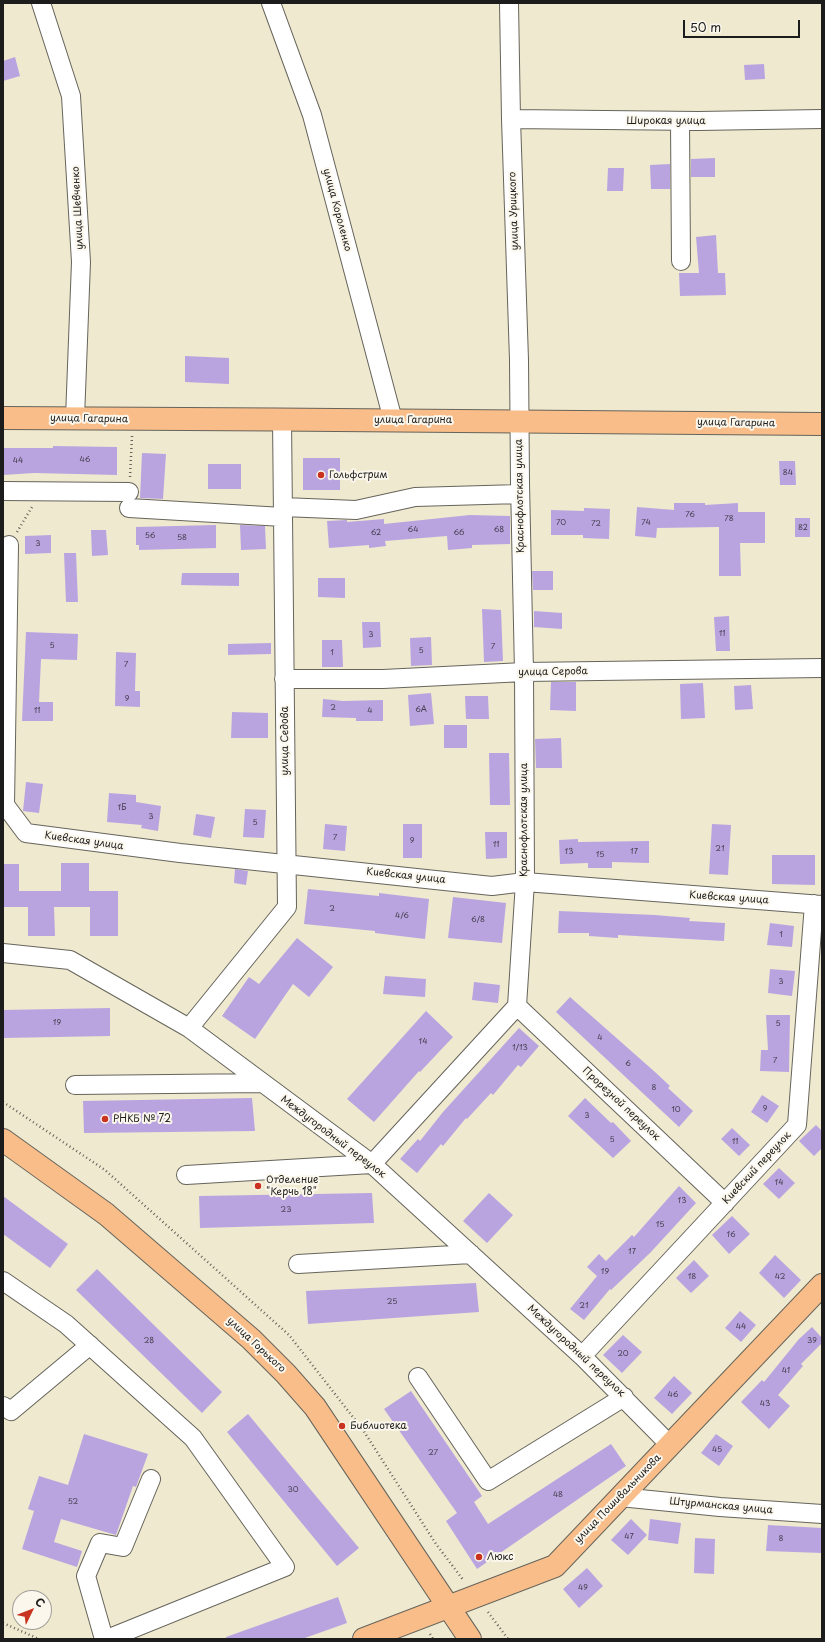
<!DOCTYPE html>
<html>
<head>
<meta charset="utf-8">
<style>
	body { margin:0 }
	#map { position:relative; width:825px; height:1642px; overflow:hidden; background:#efe9d0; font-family:"Playpen Sans",sans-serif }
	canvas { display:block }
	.frame { position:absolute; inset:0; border:4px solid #1c1c1c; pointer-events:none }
	.north { position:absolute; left:12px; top:1590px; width:40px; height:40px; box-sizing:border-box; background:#fbf7ec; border:1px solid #a29f99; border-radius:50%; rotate:47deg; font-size:11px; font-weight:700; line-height:16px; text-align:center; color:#1c1c1c }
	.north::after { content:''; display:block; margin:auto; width:14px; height:18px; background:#c8321e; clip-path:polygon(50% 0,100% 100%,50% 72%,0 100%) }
	.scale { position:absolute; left:683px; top:20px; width:117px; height:18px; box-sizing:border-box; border:2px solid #1c1c1c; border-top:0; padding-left:5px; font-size:12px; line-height:14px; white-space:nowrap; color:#1c1c1c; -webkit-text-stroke:3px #fbf7ec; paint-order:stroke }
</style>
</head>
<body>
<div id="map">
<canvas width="825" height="1642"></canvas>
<div class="frame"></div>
<div class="north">С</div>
<div class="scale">50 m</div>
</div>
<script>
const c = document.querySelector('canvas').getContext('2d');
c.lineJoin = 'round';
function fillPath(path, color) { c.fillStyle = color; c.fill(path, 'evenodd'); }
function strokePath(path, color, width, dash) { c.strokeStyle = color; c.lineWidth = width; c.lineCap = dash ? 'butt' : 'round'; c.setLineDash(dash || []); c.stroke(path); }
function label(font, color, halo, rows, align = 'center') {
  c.font = font + ' "Playpen Sans",sans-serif'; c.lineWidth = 4; c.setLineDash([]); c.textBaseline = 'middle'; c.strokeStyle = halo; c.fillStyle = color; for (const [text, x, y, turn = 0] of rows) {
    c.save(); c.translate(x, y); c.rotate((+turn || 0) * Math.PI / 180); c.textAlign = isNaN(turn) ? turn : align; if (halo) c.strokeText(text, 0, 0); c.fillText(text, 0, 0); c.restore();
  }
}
fillPath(new Path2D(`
	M 15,57 L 20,76 L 3,81 L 3,61 Z
	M 764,64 L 765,79 L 745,80 L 744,65 Z
	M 715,158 L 715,177 L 691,177 L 691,159 Z
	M 670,164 L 670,189 L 651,189 L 650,165 Z
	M 608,168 L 624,168 L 623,191 L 607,191 Z
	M 716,235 L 718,273 L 725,273 L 726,295 L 680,296 L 679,273 L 699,273 L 696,237 Z
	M 185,356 L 229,358 L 229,384 L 185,382 Z
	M 53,446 L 117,447 L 117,475 L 34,473 L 3,475 L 3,448 L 53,448 Z
	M 142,453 L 166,454 L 163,499 L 140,498 Z
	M 303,458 L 340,458 L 340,490 L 303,490 Z
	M 779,461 L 795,461 L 796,485 L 780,485 Z
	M 208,464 L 241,464 L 241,489 L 208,489 Z
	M 674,503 L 705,503 L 705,505 L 738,503 L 738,512 L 765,512 L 765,543 L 740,543 L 741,576 L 719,576 L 719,527 L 657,528 L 656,538 L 635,536 L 637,507 L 674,510 Z
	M 584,508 L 610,509 L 609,539 L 583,538 L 583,535 L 551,535 L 551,510 L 584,511 Z
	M 470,515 L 510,516 L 510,544 L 472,545 L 472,548 L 448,550 L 447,536 L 385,541 L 386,546 L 369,548 L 369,545 L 329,548 L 327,521 L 347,520 L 347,522 L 384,519 L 384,524 Z
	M 795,518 L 810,518 L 810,537 L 795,537 Z
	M 216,525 L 216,548 L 139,550 L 139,545 L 136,545 L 136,527 Z
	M 240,525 L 265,526 L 266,549 L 241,550 Z
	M 91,530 L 106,530 L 108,555 L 92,556 Z
	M 51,535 L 51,553 L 25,554 L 25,536 Z
	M 64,553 L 76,553 L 78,602 L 66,602 Z
	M 532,571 L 553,571 L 553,590 L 533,590 Z
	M 182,573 L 239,573 L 239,586 L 181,585 Z
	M 318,578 L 345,578 L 345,598 L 318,597 Z
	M 482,609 L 501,610 L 503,661 L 484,662 Z
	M 534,611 L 562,613 L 562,629 L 534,627 Z
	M 729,616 L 730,651 L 716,651 L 714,617 Z
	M 362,622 L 380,622 L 381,647 L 363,648 Z
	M 26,632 L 78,634 L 77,660 L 41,659 L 39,702 L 53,702 L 53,721 L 22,721 Z
	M 431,637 L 432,665 L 411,666 L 410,638 Z
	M 322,640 L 342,640 L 343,667 L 322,667 Z
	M 271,643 L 271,654 L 228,655 L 228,644 Z
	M 116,652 L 136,653 L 135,691 L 140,691 L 140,707 L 115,706 Z
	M 551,682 L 576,682 L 576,711 L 550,710 Z
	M 703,683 L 705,718 L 681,719 L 680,684 Z
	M 751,685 L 753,709 L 735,710 L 734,686 Z
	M 431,693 L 434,724 L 410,726 L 408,695 Z
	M 465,696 L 488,696 L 489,719 L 466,719 Z
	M 323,699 L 343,701 L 383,700 L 383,721 L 356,721 L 356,718 L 322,717 Z
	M 232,712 L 268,713 L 268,738 L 231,738 Z
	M 444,725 L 467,725 L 467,748 L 444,748 Z
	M 561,738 L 562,768 L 536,768 L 535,739 Z
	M 489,753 L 509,753 L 510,805 L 490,805 Z
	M 26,782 L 43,784 L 39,813 L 23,811 Z
	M 109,793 L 136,795 L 136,802 L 161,806 L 158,831 L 141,828 L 142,825 L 107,822 Z
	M 245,809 L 266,810 L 264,838 L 243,837 Z
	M 196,814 L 215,817 L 211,838 L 193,835 Z
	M 325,824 L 347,826 L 345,851 L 323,849 Z
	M 403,824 L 422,824 L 422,858 L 403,858 Z
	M 712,824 L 731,825 L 728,875 L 709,874 Z
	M 485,832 L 507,832 L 507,858 L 486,859 Z
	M 578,839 L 578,842 L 649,841 L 649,863 L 612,862 L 612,868 L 588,868 L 588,863 L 560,864 L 559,840 Z
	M 772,855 L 815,855 L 815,885 L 772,884 Z
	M 61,863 L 89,863 L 89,891 L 118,891 L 118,936 L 90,936 L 90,907 L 54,907 L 55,936 L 28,936 L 28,907 L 3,907 L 3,864 L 19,864 L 19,891 L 61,891 Z
	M 235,869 L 248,871 L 246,885 L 234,883 Z
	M 308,889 L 379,896 L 379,893 L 429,899 L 425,939 L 375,933 L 375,931 L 304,924 Z
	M 453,897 L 506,903 L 502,943 L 448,938 Z
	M 559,911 L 655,915 L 690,918 L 689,921 L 725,923 L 724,941 L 618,935 L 618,938 L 589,936 L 589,933 L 558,933 Z
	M 770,923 L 794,926 L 792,947 L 767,945 Z
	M 297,938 L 333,967 L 309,997 L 293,984 L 255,1039 L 222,1016 L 249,977 L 259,984 Z
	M 770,969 L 795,971 L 792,996 L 768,993 Z
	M 385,976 L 426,979 L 425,997 L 383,994 Z
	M 474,982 L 500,985 L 498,1003 L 472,1000 Z
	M 570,997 L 655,1072 L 670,1086 L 668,1088 L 693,1111 L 679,1127 L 556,1012 Z
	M 110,1008 L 110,1036 L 3,1038 L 3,1010 Z
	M 426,1011 L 453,1037 L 420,1072 L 419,1071 L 374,1122 L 347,1099 Z
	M 766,1015 L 790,1015 L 789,1072 L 760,1071 L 761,1050 L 768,1050 Z
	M 519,1028 L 539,1046 L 521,1067 L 518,1065 L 493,1095 L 491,1093 L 467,1119 L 466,1118 L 443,1146 L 441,1144 L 417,1173 L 400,1159 L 418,1139 L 420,1141 L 443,1112 Z
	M 762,1095 L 779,1106 L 767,1123 L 751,1112 Z
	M 252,1098 L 255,1131 L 84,1133 L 83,1101 Z
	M 585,1098 L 611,1123 L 613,1122 L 631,1141 L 613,1158 L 568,1116 Z
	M 816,1125 L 822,1131 L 822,1148 L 814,1156 L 799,1141 Z
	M 732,1128 L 750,1145 L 739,1156 L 721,1139 Z
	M 779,1168 L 795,1183 L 779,1199 L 763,1184 Z
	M 679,1186 L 696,1203 L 650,1253 L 611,1290 L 610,1289 L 584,1320 L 570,1309 L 597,1276 L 587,1267 L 599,1254 L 606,1261 L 632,1235 L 634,1237 Z
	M 372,1193 L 374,1223 L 200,1228 L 199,1196 Z
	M 489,1193 L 513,1215 L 487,1243 L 463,1221 Z
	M 3,1196 L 68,1244 L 50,1268 L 3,1234 Z
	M 732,1216 L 750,1234 L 729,1254 L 712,1235 Z
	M 775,1255 L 801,1280 L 784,1298 L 759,1273 Z
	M 694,1260 L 709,1276 L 691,1293 L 676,1278 Z
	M 97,1269 L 222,1392 L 202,1413 L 76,1290 Z
	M 476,1283 L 479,1312 L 308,1324 L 306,1291 Z
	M 740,1311 L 756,1325 L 741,1342 L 725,1328 Z
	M 812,1327 L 822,1338 L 822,1343 L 801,1364 L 803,1366 L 778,1395 L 790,1406 L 769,1429 L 741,1402 L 762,1380 L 764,1382 L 799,1339 Z
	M 623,1335 L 642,1352 L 622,1373 L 603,1355 Z
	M 674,1376 L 692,1393 L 672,1414 L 654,1398 Z
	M 411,1391 L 482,1496 L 474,1502 L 488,1524 L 611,1444 L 626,1466 L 477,1569 L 446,1521 L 457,1513 L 384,1409 Z
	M 248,1414 L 359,1548 L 337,1566 L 227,1432 Z
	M 84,1434 L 148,1454 L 136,1487 L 133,1486 L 116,1535 L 61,1519 L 54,1542 L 82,1551 L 77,1567 L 22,1549 L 34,1511 L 28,1509 L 39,1476 L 68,1485 Z
	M 716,1434 L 733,1446 L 719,1466 L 701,1453 Z
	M 631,1519 L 647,1535 L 628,1555 L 611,1540 Z
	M 650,1519 L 681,1523 L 678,1544 L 648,1540 Z
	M 768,1525 L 822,1528 L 822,1553 L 766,1551 Z
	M 695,1538 L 715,1539 L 714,1574 L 694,1573 Z
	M 587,1568 L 603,1586 L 579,1608 L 563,1589 Z
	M 338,1597 L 347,1623 L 302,1639 L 226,1639 L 226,1637 Z`), '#baa4e0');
const minor = new Path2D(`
	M 41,3 L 71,96 L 81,262 L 75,418
	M 271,3 L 312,115 L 393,420
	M 511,119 L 698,121 L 822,119
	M 680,121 L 681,261
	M 3,491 L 129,492
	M 283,507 L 356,510 L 415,497 L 520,494
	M 129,508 L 283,517
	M 9,545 L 5,805 L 26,833 L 180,853 L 492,886 L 525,882 L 822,905
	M 284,679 L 383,679 L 524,672 L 822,668
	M 3,953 L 70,960 L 189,1028 L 372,1164 L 582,1356 L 670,1445
	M 517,1006 L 725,1203
	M 189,1028 L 287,907 L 282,419
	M 75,1085 L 262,1083
	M 186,1175 L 372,1164 L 517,1006 L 525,882 L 524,672 L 520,483 L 519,360 L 511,119 L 509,3
	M 298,1264 L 471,1254
	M 3,1281 L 66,1324 L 193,1438 L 285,1567 L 107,1639
	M 582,1356 L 797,1125 L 814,904
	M 418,1377 L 488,1481 L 624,1397
	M 3,1406 L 11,1411 L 90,1345
	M 620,1497 L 720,1507 L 822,1514
	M 104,1639 L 86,1576 L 100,1543 L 123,1547 L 151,1479`);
const major = new Path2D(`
	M 3,418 C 276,420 549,420 822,424
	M 3,1140 L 106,1214 L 251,1339 L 286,1374 L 315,1407 L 470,1639
	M 364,1639 L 555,1566 L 822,1285`);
strokePath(minor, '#66645b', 20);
strokePath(major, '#66645b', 24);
strokePath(new Path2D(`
	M 130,477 L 132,436
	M 17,532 L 32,507
	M 3,1102 L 105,1170 L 289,1335 L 363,1430 L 436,1544 L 464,1581
	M 488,1612 L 508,1639
	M 3,1623 L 39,1639
	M 430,1634 L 433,1639`), '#66645b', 2.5, [1, 3]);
strokePath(minor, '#fff', 18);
strokePath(major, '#f8bd89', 22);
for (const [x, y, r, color] of [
	[321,475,4,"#c8321e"],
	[105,1119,4,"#c8321e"],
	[258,1186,4,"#c8321e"],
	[342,1426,4,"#c8321e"],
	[479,1557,4,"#c8321e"]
]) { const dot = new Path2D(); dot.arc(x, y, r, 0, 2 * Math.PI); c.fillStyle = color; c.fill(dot); strokePath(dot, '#fbf7ec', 1.5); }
label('8px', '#443e4d', null, [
	["46",85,460],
	["44",18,461],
	["84",788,473],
	["76",690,515],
	["78",729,519],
	["70",561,523],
	["74",646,523],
	["72",596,524],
	["82",803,528],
	["64",413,530],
	["68",499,530],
	["62",376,533],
	["66",459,533],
	["56",150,536],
	["58",182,538],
	["3",38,544],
	["11",722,634],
	["3",371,635],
	["5",52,646],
	["7",493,647],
	["5",421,651],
	["1",332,653],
	["7",126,665],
	["9",127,699],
	["2",333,708],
	["6А",421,710],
	["11",37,711],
	["4",370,711],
	["1Б",122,808],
	["3",151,817],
	["5",255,823],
	["7",335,838],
	["9",412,841],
	["11",496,845],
	["21",720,849],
	["13",569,852],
	["17",634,852],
	["15",600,855],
	["2",332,909],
	["4/6",402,916],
	["6/8",478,920],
	["1",781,935],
	["3",781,982],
	["19",57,1023],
	["5",778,1024],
	["4",600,1038],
	["14",423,1042],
	["1/13",520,1048],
	["7",775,1061],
	["6",628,1064],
	["8",654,1088],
	["9",765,1109],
	["10",676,1110],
	["3",587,1116],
	["5",612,1140],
	["11",735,1142],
	["14",779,1183],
	["13",682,1201],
	["23",286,1210],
	["15",660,1225],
	["16",731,1235],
	["17",632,1252],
	["19",605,1272],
	["18",692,1277],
	["42",780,1277],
	["25",392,1302],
	["21",584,1306],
	["44",741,1327],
	["28",149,1341],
	["39",812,1341],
	["20",623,1354],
	["41",786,1371],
	["46",673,1395],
	["43",765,1404],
	["45",717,1450],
	["27",433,1453],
	["30",293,1490],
	["48",558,1495],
	["52",73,1502],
	["47",629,1537],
	["8",781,1539],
	["49",583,1588]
]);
label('10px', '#1c1c1c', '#fbf7ec', [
	["Широкая улица",666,121],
	["улица Шевченко",78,208,-93],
	["улица Короленко",337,210,75],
	["улица Урицкого",514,211,-92],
	["улица Гагарина",89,419,1],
	["улица Гагарина",413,420],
	["улица Гагарина",736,423,1],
	["Краснофлотская улица",520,496,-91],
	["улица Серова",553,672,-1],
	["улица Седова",285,741,-90],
	["Краснофлотская улица",524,820,-90],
	["Киевская улица",84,841,8],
	["Киевская улица",406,876,6],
	["Киевская улица",729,898,4],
	["Прорезной переулок",621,1104,43],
	["Междугородный переулок",333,1137,37],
	["Киевский переулок",757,1168,-47],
	["улица Горького",256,1345,43],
	["Междугородный переулок",576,1351,43],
	["улица Пошивальникова",618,1499,-46],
	["Штурманская улица",721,1506,5]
]);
label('10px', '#1c1c1c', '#fbf7ec', [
	["Гольфстрим",329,475],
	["РНКБ № 72",113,1119],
	["Отделение",266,1180],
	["\"Керчь 18\"",266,1192],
	["Библиотека",350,1426],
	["Люкс",487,1557]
], 'left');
</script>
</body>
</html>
